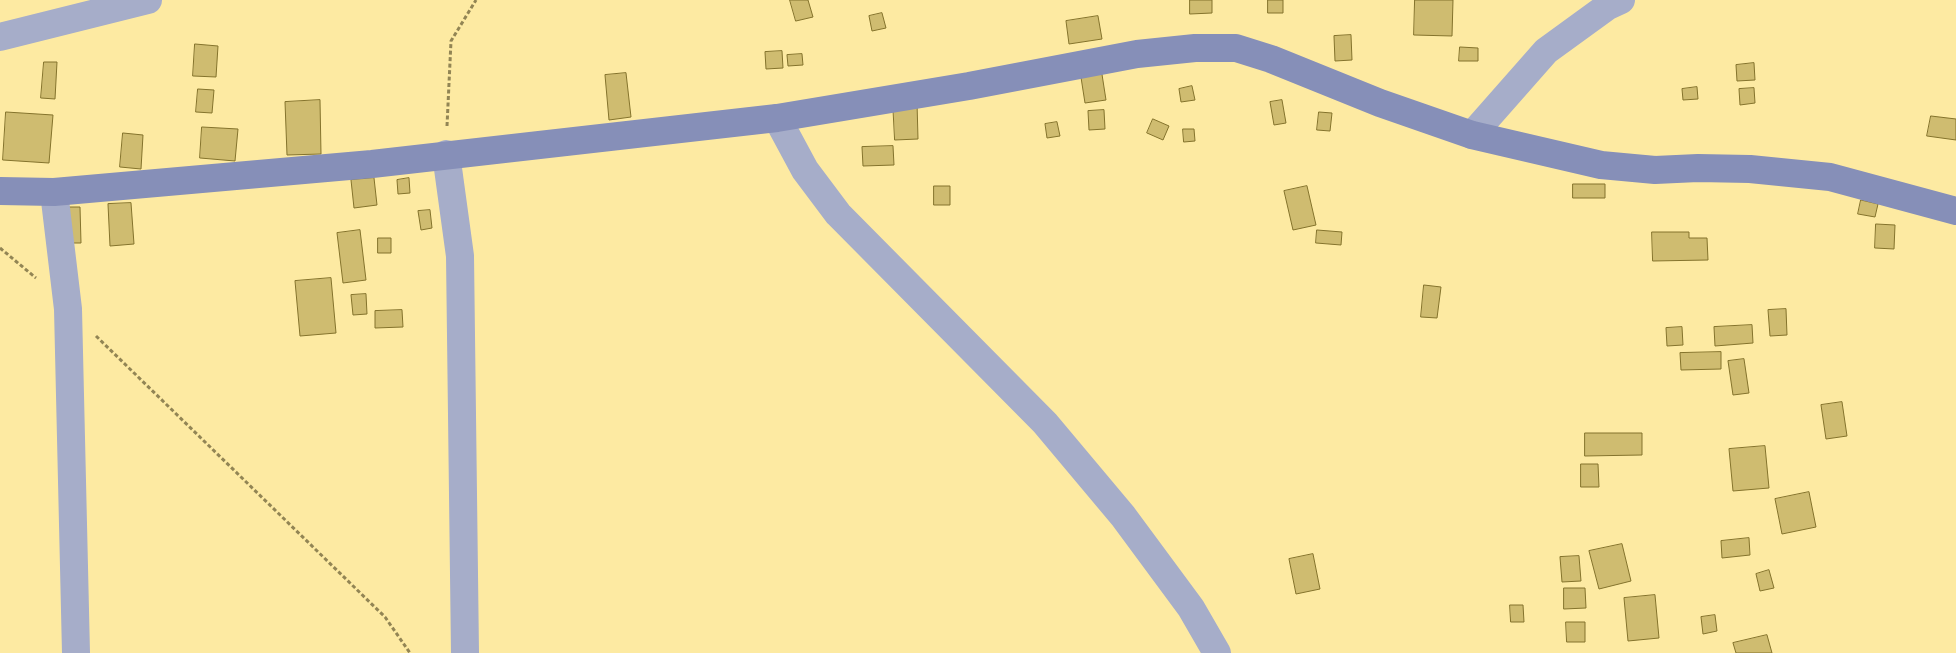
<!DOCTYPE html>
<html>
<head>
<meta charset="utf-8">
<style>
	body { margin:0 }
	canvas { display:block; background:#fdeaa2 }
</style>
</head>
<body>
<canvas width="1956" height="653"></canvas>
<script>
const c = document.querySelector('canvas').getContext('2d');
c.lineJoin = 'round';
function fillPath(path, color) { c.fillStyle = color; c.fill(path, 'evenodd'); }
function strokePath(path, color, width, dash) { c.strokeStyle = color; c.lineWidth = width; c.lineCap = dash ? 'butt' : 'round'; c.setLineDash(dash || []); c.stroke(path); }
const building = new Path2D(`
	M 790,0 L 808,0 L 813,17 L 796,21 Z
	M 1190,0 L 1212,0 L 1212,13 L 1190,14 Z
	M 1268,0 L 1283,0 L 1283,13 L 1268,13 Z
	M 1415,0 L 1453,0 L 1452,36 L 1414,35 Z
	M 882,13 L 886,28 L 872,31 L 869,16 Z
	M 1098,16 L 1102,39 L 1069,44 L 1066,21 Z
	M 1351,35 L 1352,60 L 1335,61 L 1334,36 Z
	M 195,44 L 218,46 L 216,77 L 193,76 Z
	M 1460,47 L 1478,48 L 1478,61 L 1459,61 Z
	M 782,51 L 783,68 L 766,69 L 765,52 Z
	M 802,54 L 803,65 L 788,66 L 787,55 Z
	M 44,62 L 57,62 L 55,99 L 41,98 Z
	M 1754,63 L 1755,80 L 1737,81 L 1736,65 Z
	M 1101,68 L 1106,100 L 1085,103 L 1080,71 Z
	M 626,73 L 631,117 L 609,120 L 605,75 Z
	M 1192,86 L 1195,100 L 1181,102 L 1179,89 Z
	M 1697,87 L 1698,99 L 1683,100 L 1682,89 Z
	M 1754,88 L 1755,103 L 1740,105 L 1739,89 Z
	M 198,89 L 214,90 L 212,113 L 196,112 Z
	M 320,100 L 321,154 L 287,155 L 285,102 Z
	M 1282,100 L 1286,123 L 1274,125 L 1270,102 Z
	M 893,102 L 917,102 L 918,139 L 895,140 Z
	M 1104,110 L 1105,129 L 1089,130 L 1088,111 Z
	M 6,112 L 53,115 L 49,163 L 3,160 Z
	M 1319,112 L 1332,113 L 1330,131 L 1317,130 Z
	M 1931,116 L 1956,119 L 1956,140 L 1927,136 Z
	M 1153,119 L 1169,126 L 1163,140 L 1147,133 Z
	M 1057,122 L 1060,136 L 1047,138 L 1045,124 Z
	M 202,127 L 238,129 L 235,161 L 200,158 Z
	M 1183,129 L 1194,129 L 1195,141 L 1184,142 Z
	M 123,133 L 143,135 L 141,169 L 120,167 Z
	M 893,146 L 894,165 L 863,166 L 862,147 Z
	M 374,178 L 377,205 L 354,208 L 351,180 Z
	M 409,178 L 410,193 L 398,194 L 397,180 Z
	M 1573,184 L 1605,184 L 1605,198 L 1573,198 Z
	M 934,186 L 950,186 L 950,205 L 934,205 Z
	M 1307,186 L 1316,225 L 1293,230 L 1284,191 Z
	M 1861,200 L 1878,204 L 1875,217 L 1858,214 Z
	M 131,203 L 134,244 L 110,246 L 108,204 Z
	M 67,207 L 80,207 L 81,243 L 68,243 Z
	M 430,210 L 432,228 L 421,230 L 418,211 Z
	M 1876,224 L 1895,225 L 1894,249 L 1875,248 Z
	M 360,230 L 366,280 L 343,283 L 337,233 Z
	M 1317,230 L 1342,232 L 1341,245 L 1316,243 Z
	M 1652,232 L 1689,232 L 1689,238 L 1707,238 L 1708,260 L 1653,261 Z
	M 378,238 L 391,238 L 391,253 L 378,253 Z
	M 331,278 L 336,333 L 300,336 L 295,281 Z
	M 1424,285 L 1441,287 L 1437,318 L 1421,317 Z
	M 366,294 L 367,314 L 353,315 L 351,295 Z
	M 1786,309 L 1787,335 L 1770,336 L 1768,310 Z
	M 402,310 L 403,327 L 375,328 L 375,311 Z
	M 1752,325 L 1753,343 L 1715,346 L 1714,327 Z
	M 1682,327 L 1683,345 L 1667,346 L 1666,328 Z
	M 1721,352 L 1721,369 L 1681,370 L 1680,353 Z
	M 1744,359 L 1749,393 L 1733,395 L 1728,361 Z
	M 1842,402 L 1847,436 L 1826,439 L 1821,405 Z
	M 1585,433 L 1642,433 L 1642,455 L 1585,456 Z
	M 1765,446 L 1769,488 L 1733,491 L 1729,449 Z
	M 1581,464 L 1598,464 L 1599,487 L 1581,487 Z
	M 1809,492 L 1816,527 L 1782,534 L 1775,499 Z
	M 1749,538 L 1750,555 L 1722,558 L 1721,541 Z
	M 1622,544 L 1631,581 L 1599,589 L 1589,551 Z
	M 1313,554 L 1320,589 L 1296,594 L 1289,559 Z
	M 1579,556 L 1581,581 L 1562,582 L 1560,557 Z
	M 1769,570 L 1774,588 L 1760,591 L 1756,574 Z
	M 1564,588 L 1585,588 L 1586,608 L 1564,609 Z
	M 1655,595 L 1659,638 L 1628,641 L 1624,598 Z
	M 1510,605 L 1523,605 L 1524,622 L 1511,622 Z
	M 1715,615 L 1717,631 L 1703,634 L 1701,617 Z
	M 1566,622 L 1585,622 L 1585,642 L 1567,642 Z
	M 1767,635 L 1772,653 L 1736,653 L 1733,643 Z`);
fillPath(building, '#cfbc70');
strokePath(building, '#84732c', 1);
strokePath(new Path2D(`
	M 447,126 L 451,41 L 476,0
	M 0,248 L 36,278
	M 96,336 L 385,617 L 410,653`), '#928554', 3, [4, 2.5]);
strokePath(new Path2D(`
	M 0,37 L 148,0
	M 777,118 L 805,170 L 838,214 L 1045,423 L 1123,516 L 1191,608 L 1217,653
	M 1472,135 L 1546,51 L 1608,6 L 1621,0
	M 446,154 L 460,256 L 465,653
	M 54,192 L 68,309 L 76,653`), '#a6adc9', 28);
strokePath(new Path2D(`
	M 0,191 L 54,192 L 372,164 L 777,118 L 969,86 L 1137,54 L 1195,48 L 1236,48 L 1271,59 L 1380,103 L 1472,135 L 1601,165 L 1655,170 L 1698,168 L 1750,169 L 1830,177 L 1956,211`), '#868fb8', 28);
</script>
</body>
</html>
